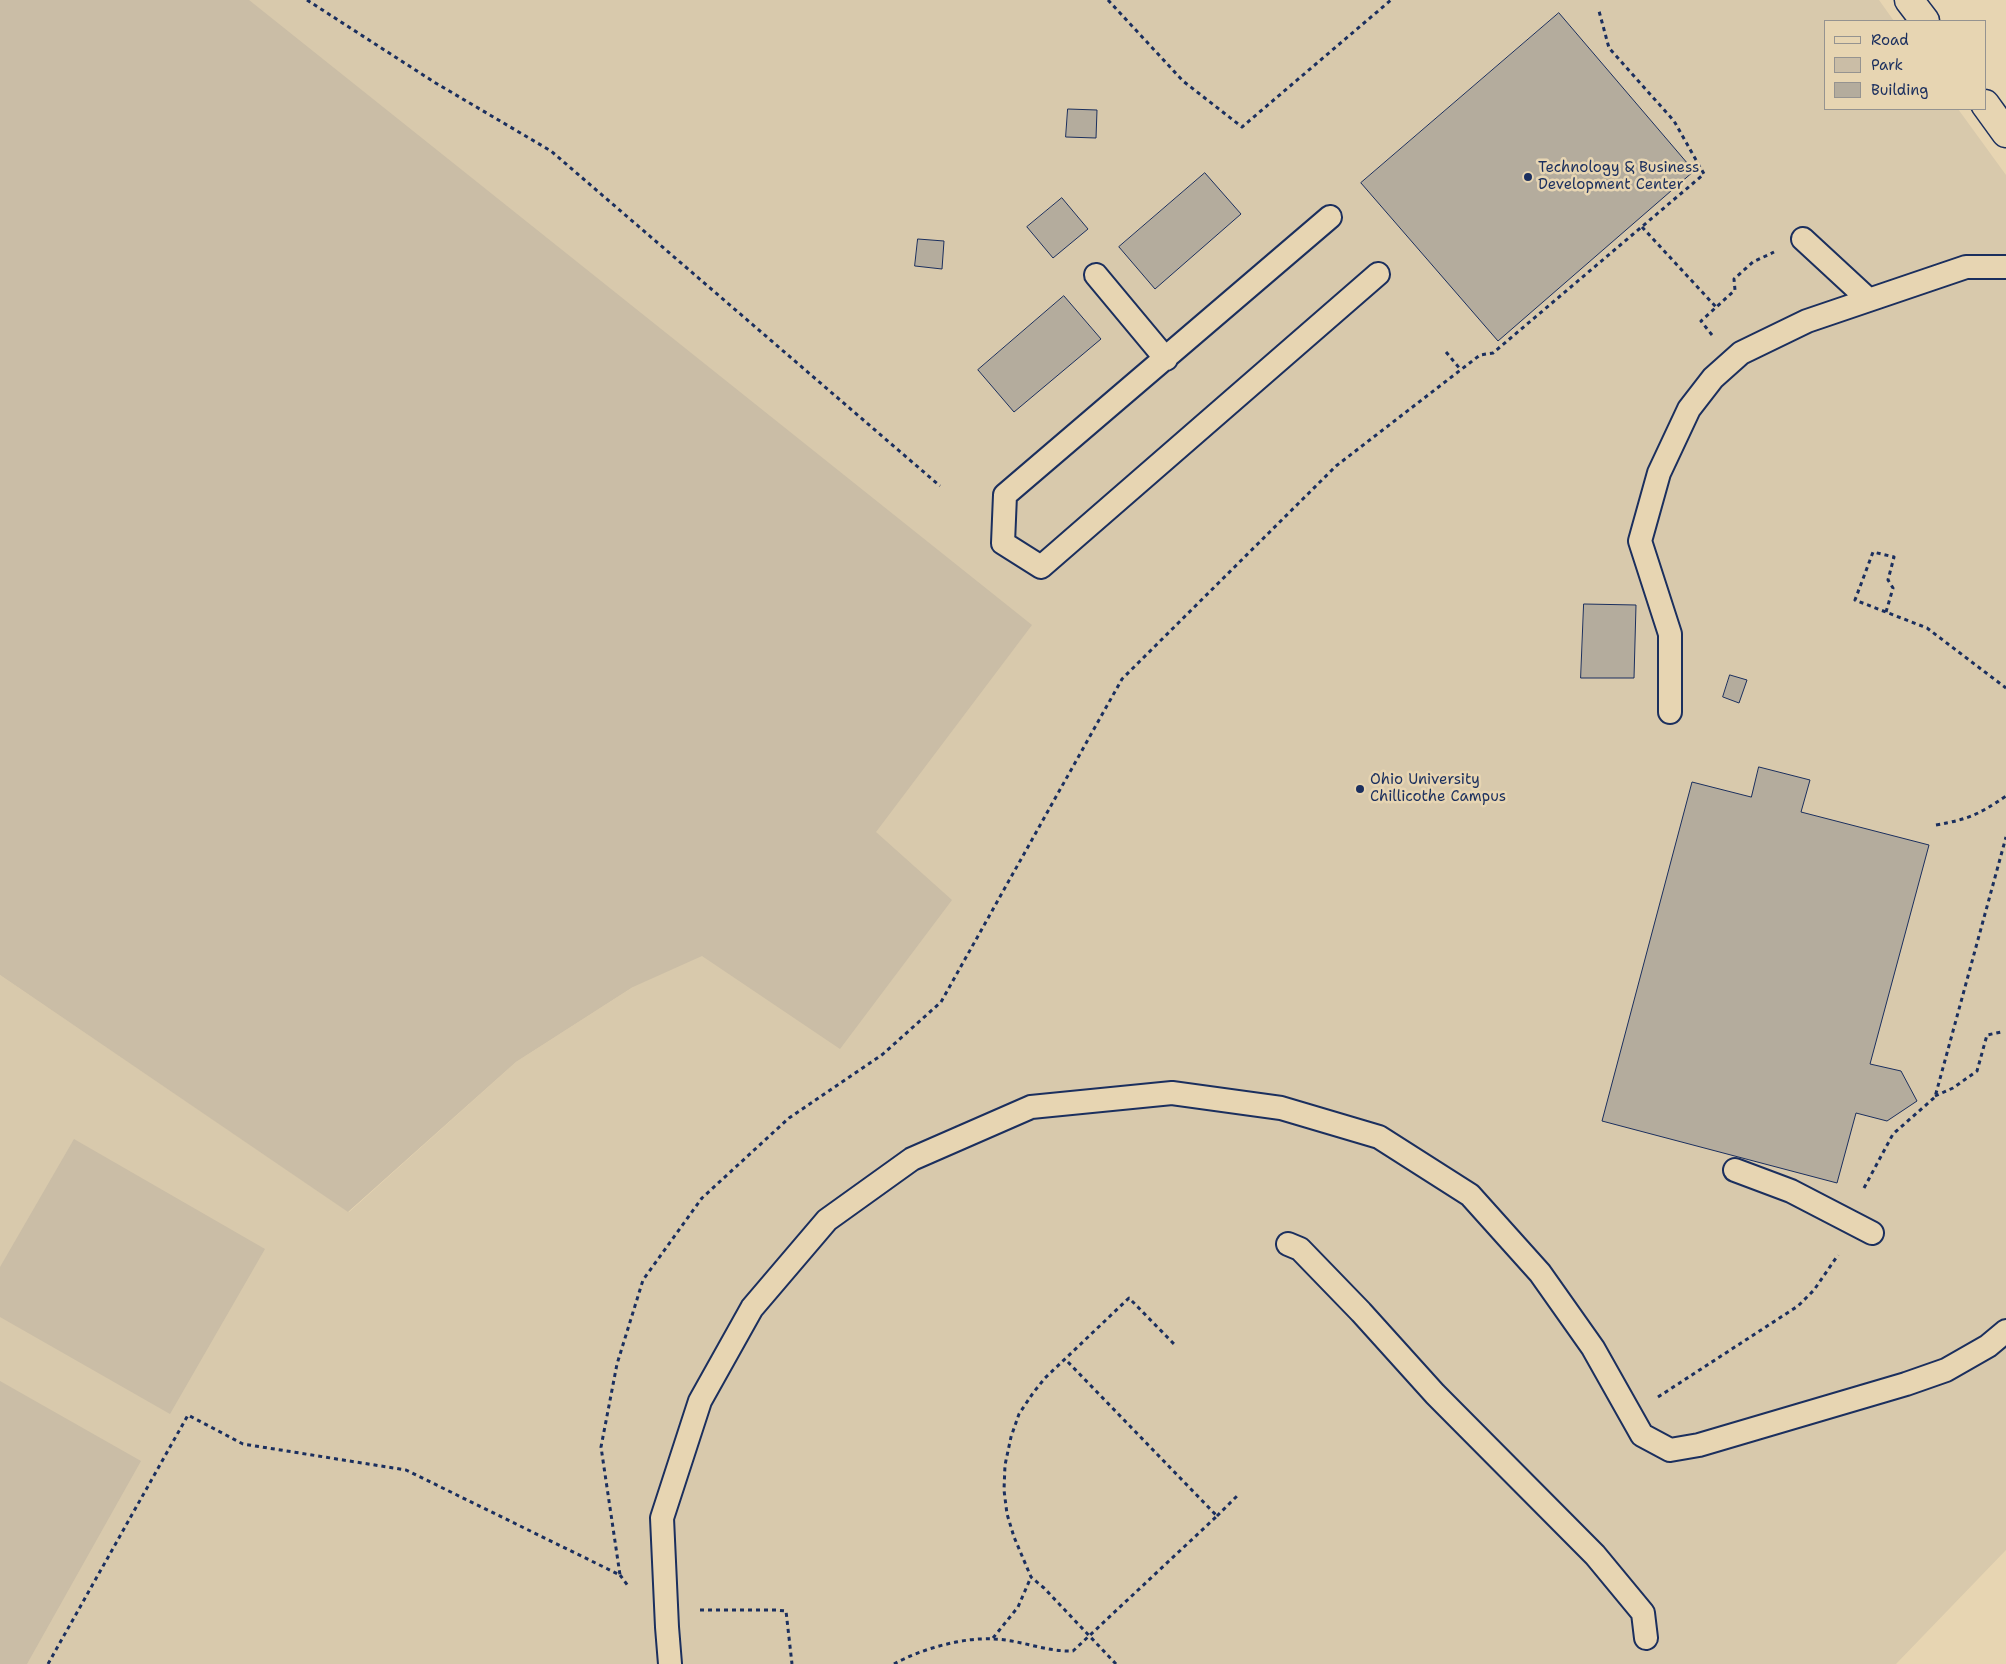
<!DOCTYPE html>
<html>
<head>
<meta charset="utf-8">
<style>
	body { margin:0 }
	#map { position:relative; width:2006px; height:1664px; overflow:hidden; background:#e7d5b2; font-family:"Shantell Sans",sans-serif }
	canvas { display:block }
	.legend { position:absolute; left:1824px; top:20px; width:162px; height:90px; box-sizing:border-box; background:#e7d5b2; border:1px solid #959390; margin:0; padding:6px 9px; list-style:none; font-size:15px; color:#1b2f5e }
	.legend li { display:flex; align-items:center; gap:10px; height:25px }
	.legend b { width:25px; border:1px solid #959390 }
</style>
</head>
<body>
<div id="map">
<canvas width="2006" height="1664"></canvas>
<ul class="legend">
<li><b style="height:6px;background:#e7d5b2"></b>Road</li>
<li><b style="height:14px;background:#cabda6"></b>Park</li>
<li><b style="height:14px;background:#b4ac9d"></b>Building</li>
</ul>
</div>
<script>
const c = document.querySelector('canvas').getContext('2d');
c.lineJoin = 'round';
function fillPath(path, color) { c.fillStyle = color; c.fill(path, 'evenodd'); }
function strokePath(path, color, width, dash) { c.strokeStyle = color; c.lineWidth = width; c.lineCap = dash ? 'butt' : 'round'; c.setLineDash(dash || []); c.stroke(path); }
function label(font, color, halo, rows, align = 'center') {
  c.font = font + ' "Shantell Sans",sans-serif'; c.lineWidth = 5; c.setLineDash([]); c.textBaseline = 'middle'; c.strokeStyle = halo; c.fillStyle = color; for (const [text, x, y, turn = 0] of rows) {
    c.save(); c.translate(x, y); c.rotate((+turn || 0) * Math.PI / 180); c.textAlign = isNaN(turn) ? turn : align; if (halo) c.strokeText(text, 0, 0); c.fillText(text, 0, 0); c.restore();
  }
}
fillPath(new Path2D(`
	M 190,0 L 1879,0 L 1894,21 L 1825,21 L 1825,109 L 1958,109 L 2006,175 L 2006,1550 L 1896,1664 L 0,1664 L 0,975 L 349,1212 L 516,1062 L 633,987 Z`), '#d8c9ac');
fillPath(new Path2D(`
	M 0,0 L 249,0 L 1032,625 L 876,832 L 952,900 L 840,1049 L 702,956 L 633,987 L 516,1062 L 348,1212 L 0,975 Z
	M 74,1139 L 265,1249 L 170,1414 L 0,1317 L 0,1267 Z
	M 0,1381 L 141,1461 L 27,1664 L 0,1664 Z`), '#cabda6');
const building = new Path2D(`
	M 1559,13 L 1694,171 L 1498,341 L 1361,183 Z
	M 1068,109 L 1097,110 L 1096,138 L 1066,137 Z
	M 1205,173 L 1241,214 L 1155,289 L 1119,247 Z
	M 1062,198 L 1088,229 L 1053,258 L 1027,227 Z
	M 918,239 L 944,241 L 942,269 L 915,266 Z
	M 1064,296 L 1101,339 L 1014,412 L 978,370 Z
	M 1584,604 L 1636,605 L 1634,678 L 1581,678 Z
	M 1730,675 L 1747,680 L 1739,703 L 1723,697 Z
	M 1759,767 L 1810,780 L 1801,812 L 1929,845 L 1870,1064 L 1901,1071 L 1917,1101 L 1887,1121 L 1856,1113 L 1837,1183 L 1602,1121 L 1692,782 L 1751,797 Z`);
fillPath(building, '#b4ac9d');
strokePath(building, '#1b2f5e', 1);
const lane = new Path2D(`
	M 1330,217 L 1005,495 L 1003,543 L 1041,567 L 1378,274
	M 1803,239 L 1869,300
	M 1096,275 L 1166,359
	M 1670,712 L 1670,634 L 1640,541 L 1659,473 L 1689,409 L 1713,378 L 1741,353 L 1807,321 L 1966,267 L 2006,267
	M 1735,1170 L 1791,1191 L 1872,1233
	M 1288,1244 L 1300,1249 L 1361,1312 L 1435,1394 L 1595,1555 L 1643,1613 L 1646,1638
	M 670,1664 L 667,1627 L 662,1518 L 700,1401 L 752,1308 L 827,1220 L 912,1159 L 1031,1107 L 1172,1093 L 1281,1108 L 1379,1137 L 1470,1195 L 1540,1273 L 1593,1348 L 1642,1435 L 1670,1450 L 1699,1445 L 1906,1384 L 1946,1370 L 1988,1346 L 2006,1331`);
const street = new Path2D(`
	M 1909,0 L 1925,21
	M 1985,104 L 2006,133`);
strokePath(lane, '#1b2f5e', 26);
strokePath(street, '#1b2f5e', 31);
strokePath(new Path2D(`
	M 307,0 L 434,82 L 551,151 L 940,486
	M 1108,0 L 1183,81 L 1242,127 L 1391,0
	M 1642,227 L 1716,307
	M 1712,335 L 1701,321 L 1735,290 L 1734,279 L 1753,262 L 1774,252
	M 1446,352 L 1461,370
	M 1886,612 L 1893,588 L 1888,580 L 1894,557 L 1873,552 L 1855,600 L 1927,628 L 2006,688
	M 1936,825 C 1969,819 1978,815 2006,796
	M 1935,1096 L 1953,1088 L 1977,1071 L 1987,1035 L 2001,1032
	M 1864,1188 L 1893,1134 L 1935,1097 L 2006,837
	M 1658,1397 L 1798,1306 L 1814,1290 L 1838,1255
	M 1217,1516 L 1237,1496
	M 620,1575 L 628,1586
	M 700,1610 L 776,1610 L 786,1611 L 792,1664
	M 993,1638 L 1018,1607 L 1031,1577
	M 48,1664 L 188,1415 L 243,1444 L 406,1470 L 620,1575 L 601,1447 L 617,1364 L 643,1280 L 702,1198 L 789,1118 L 883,1054 L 941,1002 L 1122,679 L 1336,466 L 1480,355 L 1493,353 L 1704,174 L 1674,121 L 1609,48 L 1599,11
	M 894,1664 C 921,1649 963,1637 994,1639 C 1021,1640 1046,1652 1073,1651 L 1217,1516 L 1065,1359
	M 1116,1664 L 1044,1588 L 1031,1577 L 1014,1537 L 1007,1514 L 1004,1490 L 1005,1465 L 1011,1437 L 1019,1414 L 1033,1393 L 1045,1378 L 1129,1298 L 1174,1344`), '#1b2f5e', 3, [4, 4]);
strokePath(lane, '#e7d5b2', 22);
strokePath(street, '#e7d5b2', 28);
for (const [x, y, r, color] of [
	[1528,177,5,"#1b2f5e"],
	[1360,789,5,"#1b2f5e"]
]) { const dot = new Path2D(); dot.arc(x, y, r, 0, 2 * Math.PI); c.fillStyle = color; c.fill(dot); strokePath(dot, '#e7d5b2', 2); }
label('15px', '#1b2f5e', '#e7d5b2', [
	["Technology & Business",1538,168],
	["Development Center",1538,185],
	["Ohio University",1370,780],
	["Chillicothe Campus",1370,797]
], 'left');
</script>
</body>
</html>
